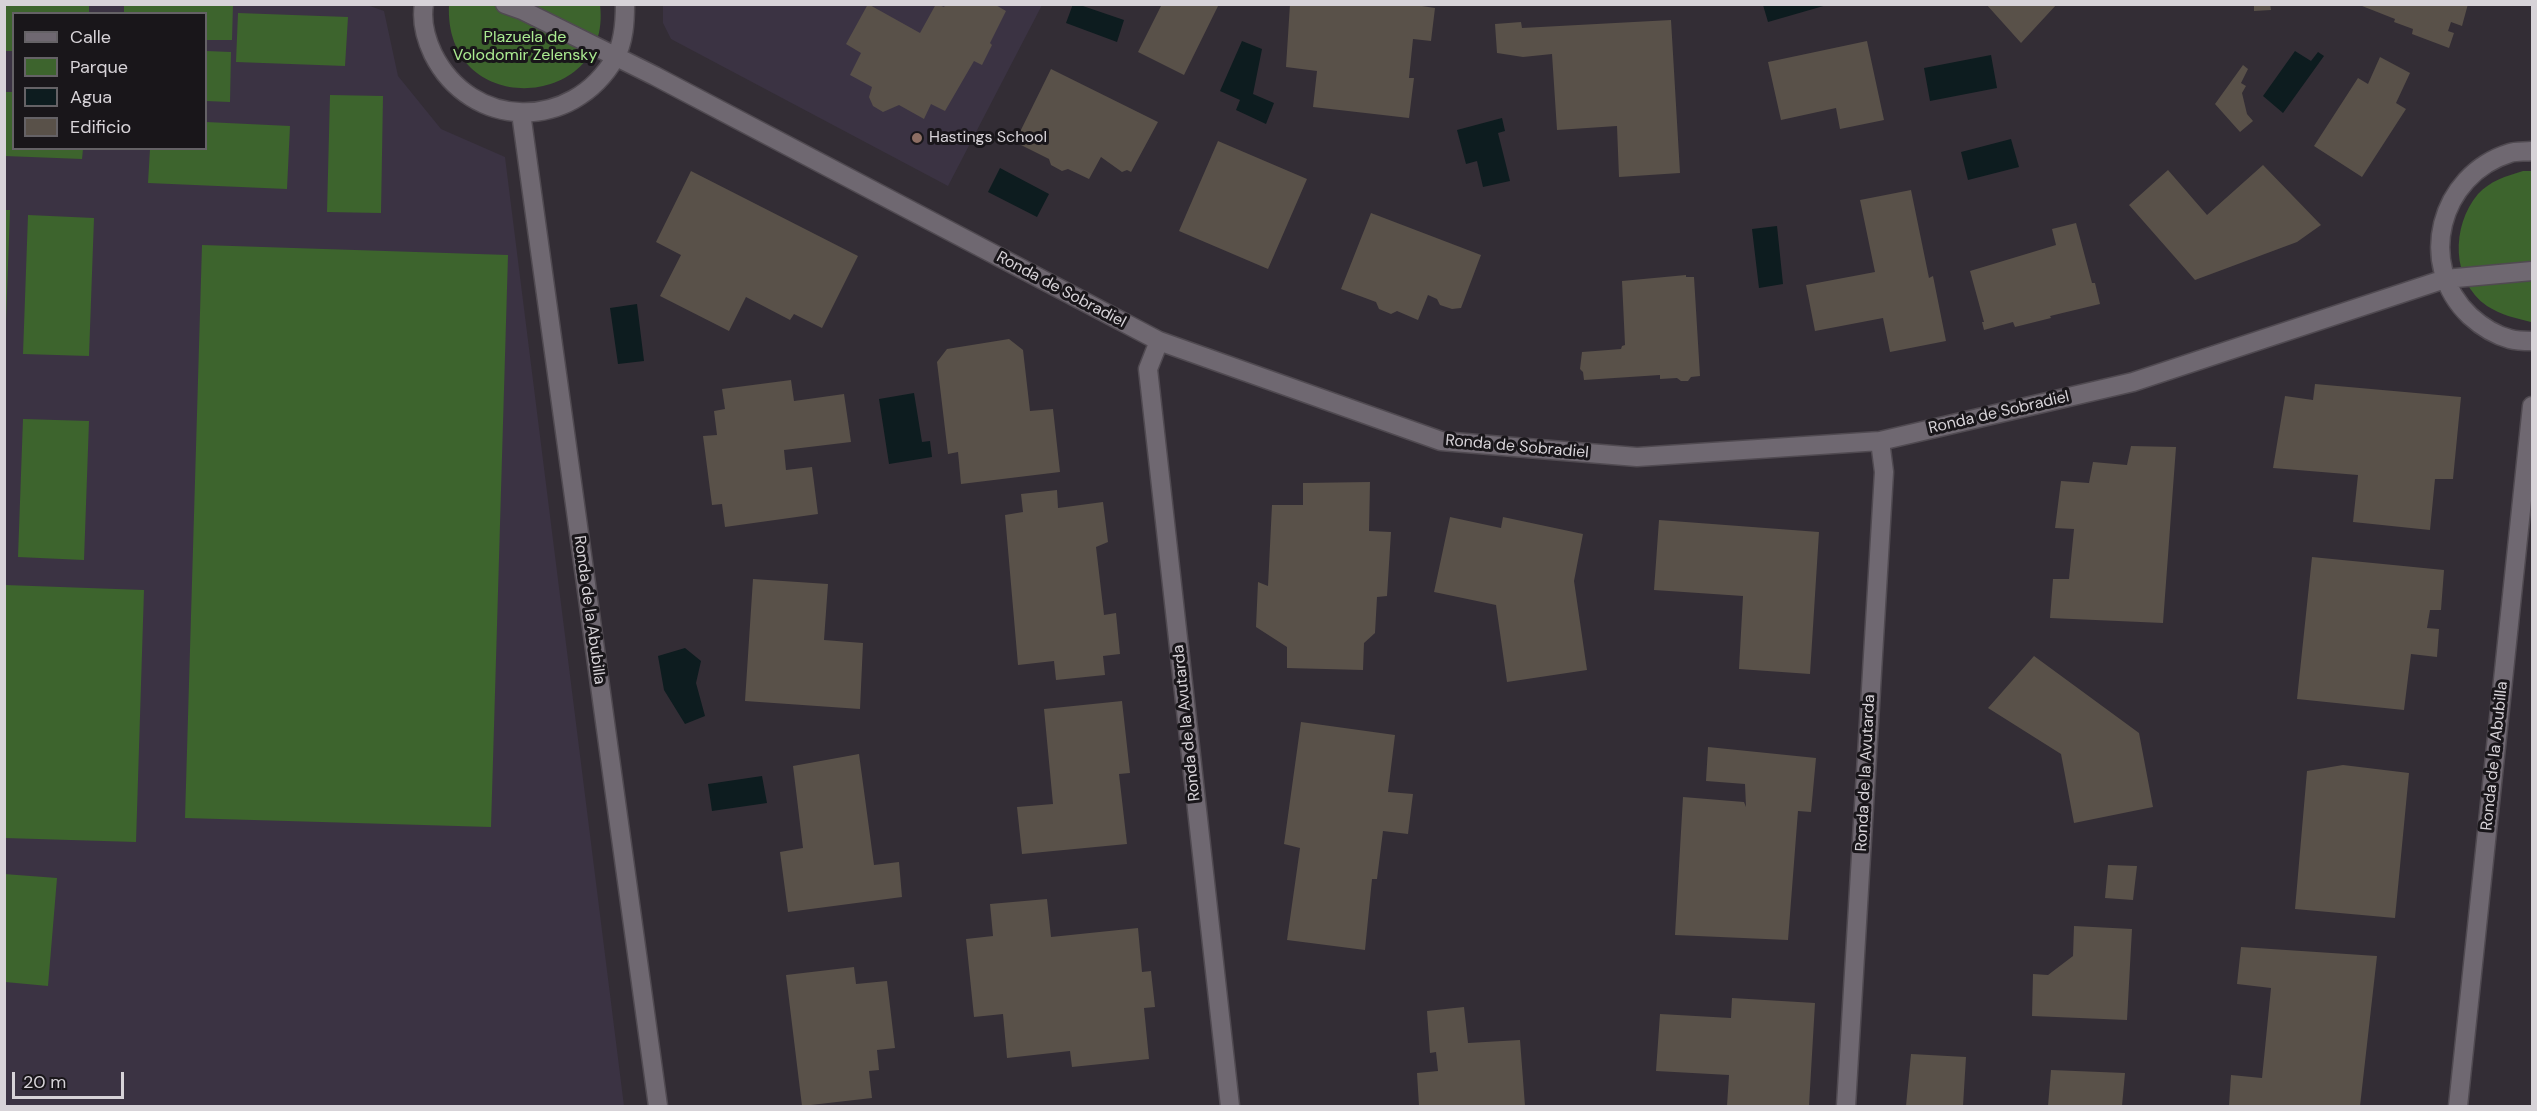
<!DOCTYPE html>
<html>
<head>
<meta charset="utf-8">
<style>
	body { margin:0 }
	#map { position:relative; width:2537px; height:1111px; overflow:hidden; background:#332d35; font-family:"DM Sans",sans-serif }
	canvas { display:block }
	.frame { position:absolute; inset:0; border:6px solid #d7d3d8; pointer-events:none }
	.legend { position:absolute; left:12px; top:12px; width:195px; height:138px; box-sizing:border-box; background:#19161a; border:2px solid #656266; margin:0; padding:8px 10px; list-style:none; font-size:18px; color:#d7d3d8 }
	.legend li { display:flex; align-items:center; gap:12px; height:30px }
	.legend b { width:30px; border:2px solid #656266 }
	.scale { position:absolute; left:12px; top:1072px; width:112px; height:27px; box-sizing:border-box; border:3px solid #d7d3d8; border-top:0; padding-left:8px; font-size:18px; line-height:21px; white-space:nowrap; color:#d7d3d8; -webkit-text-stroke:4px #19161a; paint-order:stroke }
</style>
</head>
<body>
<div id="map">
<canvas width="2537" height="1111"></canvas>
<div class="frame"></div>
<ul class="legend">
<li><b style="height:8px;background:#6f6871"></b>Calle</li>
<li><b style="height:16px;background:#3d642d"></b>Parque</li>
<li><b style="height:16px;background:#0d1c1f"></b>Agua</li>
<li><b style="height:16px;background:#595149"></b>Edificio</li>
</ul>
<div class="scale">20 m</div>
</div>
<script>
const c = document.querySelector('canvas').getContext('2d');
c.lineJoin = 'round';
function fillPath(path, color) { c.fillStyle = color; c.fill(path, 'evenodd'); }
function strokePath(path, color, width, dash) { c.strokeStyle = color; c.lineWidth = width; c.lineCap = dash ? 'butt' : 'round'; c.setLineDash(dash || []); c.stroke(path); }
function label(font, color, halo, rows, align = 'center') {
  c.font = font + ' "DM Sans",sans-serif'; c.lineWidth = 6; c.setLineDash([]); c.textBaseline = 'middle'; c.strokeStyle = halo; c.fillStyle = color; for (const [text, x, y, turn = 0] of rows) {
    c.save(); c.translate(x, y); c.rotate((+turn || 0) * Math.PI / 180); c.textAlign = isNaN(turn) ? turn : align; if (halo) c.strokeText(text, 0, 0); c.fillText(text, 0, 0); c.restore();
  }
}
fillPath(new Path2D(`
	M 5,5 L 367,5 L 384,11 L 398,76 L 441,129 L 505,157 L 624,1106 L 5,1106 ZM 14,14 L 206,14 L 206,148 L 14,148 Z
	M 663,5 L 1042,5 L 948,186 L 671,39 L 663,23 Z`), '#3b3343');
fillPath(new Path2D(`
	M 5,4 L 89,5 L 89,13 L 14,14 L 13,51 L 5,51 Z
	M 449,4 L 600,5 C 613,110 443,122 449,4 Z
	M 124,5 L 233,5 L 232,40 L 206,40 L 206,14 L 124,13 Z
	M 238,13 L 348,17 L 345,66 L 236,62 Z
	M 206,51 L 231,52 L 230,102 L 206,101 Z
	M 4,92 L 13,92 L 14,148 L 83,149 L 82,159 L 5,156 Z
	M 330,95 L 383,96 L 381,213 L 327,212 Z
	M 206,122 L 290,126 L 287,189 L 148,183 L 150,149 L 206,148 Z
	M 2523,171 L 2532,171 L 2532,321 L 2531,322 C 2515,318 2501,315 2487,306 C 2451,281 2451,226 2478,194 C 2490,181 2506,176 2523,171 Z
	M 4,210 L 10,210 L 5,349 L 4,349 Z
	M 28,215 L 94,218 L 89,356 L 23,354 Z
	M 202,245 L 508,255 L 491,827 L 185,818 Z
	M 23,419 L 89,421 L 84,560 L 18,557 Z
	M 5,585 L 144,590 L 136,842 L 5,838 Z
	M 4,874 L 57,878 L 48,986 L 5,982 Z`), '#3d642d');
fillPath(new Path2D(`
	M 1073,4 L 1080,5 L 1124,20 L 1117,42 L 1066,23 Z
	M 1763,5 L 1763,4 L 1827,5 L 1768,22 Z
	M 1242,41 L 1262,49 L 1253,94 L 1274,103 L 1266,124 L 1236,110 L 1240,100 L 1220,91 Z
	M 2295,51 L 2311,61 L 2318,52 L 2324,56 L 2283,113 L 2263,96 Z
	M 1991,55 L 1997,88 L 1930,101 L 1924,68 Z
	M 1502,118 L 1505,131 L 1498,133 L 1510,181 L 1483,187 L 1477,161 L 1466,164 L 1457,130 Z
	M 2011,139 L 2019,167 L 1968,180 L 1961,152 Z
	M 1000,168 L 1049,194 L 1037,217 L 988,192 Z
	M 1777,226 L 1783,284 L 1759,288 L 1752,229 Z
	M 637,304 L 644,361 L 618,364 L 610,308 Z
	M 914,393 L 922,442 L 930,441 L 932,457 L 889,464 L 879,399 Z
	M 685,648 L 701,661 L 696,683 L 705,716 L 685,724 L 664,690 L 658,656 Z
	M 762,776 L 767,803 L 712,811 L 708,784 Z`), '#0d1c1f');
fillPath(new Path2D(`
	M 868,4 L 920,33 L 936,4 L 944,7 L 946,4 L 994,4 L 1006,11 L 990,43 L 992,45 L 982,65 L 974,61 L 945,111 L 931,104 L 924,119 L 899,105 L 883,112 L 873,106 L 869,97 L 872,87 L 850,75 L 861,53 L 846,44 Z
	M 1162,4 L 1219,4 L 1184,75 L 1138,52 Z
	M 1290,4 L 1409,4 L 1435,8 L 1431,41 L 1413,39 L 1409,78 L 1414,78 L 1409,118 L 1313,107 L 1317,71 L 1286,67 Z
	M 1986,4 L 2057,4 L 2021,43 Z
	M 2254,4 L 2270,4 L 2271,10 L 2254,11 Z
	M 2357,4 L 2468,4 L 2462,26 L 2451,22 L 2448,31 L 2454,33 L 2449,48 L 2412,34 L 2413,29 L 2394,22 L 2395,19 Z
	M 1671,20 L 1680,173 L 1619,177 L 1617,126 L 1557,130 L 1552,54 L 1523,57 L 1497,53 L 1495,24 L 1521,22 L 1522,28 Z
	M 1867,41 L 1884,120 L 1840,129 L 1836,108 L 1781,120 L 1768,62 Z
	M 2380,57 L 2410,73 L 2396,103 L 2406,109 L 2362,177 L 2314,146 L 2358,78 L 2368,84 Z
	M 2243,65 L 2248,69 L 2241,83 L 2246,86 L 2242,93 L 2247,114 L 2253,121 L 2240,132 L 2215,104 Z
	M 1051,69 L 1158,122 L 1131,172 L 1127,170 L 1122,172 L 1101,157 L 1089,179 L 1068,169 L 1062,171 L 1051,165 L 1049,159 L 1015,142 Z
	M 1218,141 L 1307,179 L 1268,269 L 1179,231 Z
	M 2263,165 L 2321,225 L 2297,242 L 2195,280 L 2129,205 L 2168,170 L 2207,215 Z
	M 691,171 L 858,256 L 822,328 L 794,314 L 790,320 L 746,297 L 729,331 L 660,296 L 681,255 L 656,242 Z
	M 1911,190 L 1929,278 L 1933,276 L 1946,341 L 1890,352 L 1883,318 L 1815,331 L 1806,285 L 1875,272 L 1860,200 Z
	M 1371,213 L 1481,255 L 1461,308 L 1452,309 L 1440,305 L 1437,299 L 1428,295 L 1418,320 L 1397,311 L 1391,314 L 1379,309 L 1376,302 L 1341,289 Z
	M 2076,223 L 2092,283 L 2095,283 L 2100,304 L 2050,316 L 2051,318 L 2015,327 L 2013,322 L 1984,330 L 1982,322 L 1984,322 L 1970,271 L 2056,245 L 2052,229 Z
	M 1686,275 L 1686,277 L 1694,277 L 1700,376 L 1691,377 L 1688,381 L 1681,381 L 1677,378 L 1660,379 L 1660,375 L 1584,380 L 1583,372 L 1580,369 L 1582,352 L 1621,349 L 1622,346 L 1625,345 L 1622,281 Z
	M 1009,339 L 1023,350 L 1030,411 L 1053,409 L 1060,472 L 961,484 L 958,452 L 948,454 L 937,362 L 947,349 Z
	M 791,380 L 794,401 L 844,394 L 851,442 L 784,450 L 786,470 L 812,467 L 818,514 L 725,527 L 722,504 L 712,505 L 703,436 L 717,435 L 714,411 L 725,409 L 722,389 Z
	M 2315,384 L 2461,397 L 2453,479 L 2435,479 L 2430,530 L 2353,522 L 2358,475 L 2273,468 L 2285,396 L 2313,400 Z
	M 2131,446 L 2176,447 L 2163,623 L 2050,618 L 2053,579 L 2069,579 L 2074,529 L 2055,528 L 2061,481 L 2089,483 L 2093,462 L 2127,465 Z
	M 1370,482 L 1369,531 L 1391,532 L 1387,596 L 1377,597 L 1375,633 L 1364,643 L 1363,670 L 1287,668 L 1287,647 L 1256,627 L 1258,582 L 1268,586 L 1272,505 L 1303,505 L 1303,483 Z
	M 1057,490 L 1058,508 L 1103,502 L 1108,542 L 1096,547 L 1104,615 L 1116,613 L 1120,654 L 1103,656 L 1105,675 L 1056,680 L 1054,661 L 1018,665 L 1005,515 L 1023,512 L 1021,494 Z
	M 1450,517 L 1501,528 L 1503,517 L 1583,534 L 1574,581 L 1587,670 L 1507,682 L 1496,605 L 1434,592 Z
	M 1659,520 L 1819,532 L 1810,674 L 1739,669 L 1743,596 L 1654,590 Z
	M 2312,557 L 2444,570 L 2441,610 L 2430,610 L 2427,628 L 2439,629 L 2437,657 L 2411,654 L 2404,710 L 2297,699 Z
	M 753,579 L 828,584 L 824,640 L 863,643 L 860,709 L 745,701 Z
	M 2034,656 L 2139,733 L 2153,807 L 2074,823 L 2061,754 L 1988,708 Z
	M 1122,701 L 1130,773 L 1119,774 L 1127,844 L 1022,854 L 1017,807 L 1053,804 L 1044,709 Z
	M 1301,722 L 1395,735 L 1388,792 L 1413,794 L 1408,834 L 1383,831 L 1377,879 L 1372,879 L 1365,950 L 1287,940 L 1300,848 L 1284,844 Z
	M 1708,747 L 1816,758 L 1811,812 L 1798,811 L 1788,940 L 1675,935 L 1683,797 L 1744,802 L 1746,807 L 1745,784 L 1706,781 Z
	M 859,754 L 874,865 L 899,862 L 902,897 L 788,912 L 780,852 L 803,848 L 793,766 Z
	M 2343,765 L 2409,773 L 2395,918 L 2295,909 L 2307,771 Z
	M 2108,865 L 2137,866 L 2133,900 L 2105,898 Z
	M 1047,899 L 1051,937 L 1138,928 L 1142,972 L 1151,971 L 1155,1007 L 1144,1008 L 1149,1059 L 1072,1067 L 1070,1051 L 1007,1058 L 1003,1014 L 974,1017 L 966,939 L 993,936 L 990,904 Z
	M 2074,926 L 2132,929 L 2127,1020 L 2032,1016 L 2033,974 L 2048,975 L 2073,956 Z
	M 2241,947 L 2377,956 L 2360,1106 L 2229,1106 L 2231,1075 L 2262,1078 L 2271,988 L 2237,984 Z
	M 854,967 L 856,984 L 887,981 L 895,1048 L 877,1050 L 879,1070 L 869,1071 L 872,1098 L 802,1106 L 786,975 Z
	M 1732,998 L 1815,1003 L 1809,1106 L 1727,1106 L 1729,1075 L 1656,1071 L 1660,1014 L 1731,1018 Z
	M 1464,1007 L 1468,1043 L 1520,1040 L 1525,1106 L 1419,1106 L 1417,1073 L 1438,1071 L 1436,1052 L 1430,1053 L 1427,1011 Z
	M 1911,1054 L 1966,1057 L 1963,1106 L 1906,1106 Z
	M 2051,1070 L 2125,1073 L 2122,1106 L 2048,1106 Z`), '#595149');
const street = new Path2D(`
	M 424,4 C 421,21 426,39 433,54 C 471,130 572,132 615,58 C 624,42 625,22 625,4
	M 505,4 L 522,10 L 655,76 L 1159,341 L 1441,441 L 1637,457 L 1880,441 L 2133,382 L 2445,279 L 2532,271
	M 521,113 L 658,1106
	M 2532,151 C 2525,152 2516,151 2510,153 C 2439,175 2416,265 2470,316 C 2481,326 2495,335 2510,339 C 2517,341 2525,341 2532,341
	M 1159,341 L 1148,369 L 1230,1106
	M 1846,1106 L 1884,472 L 1880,441
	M 2458,1106 L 2532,406`);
strokePath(street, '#504a51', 21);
strokePath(street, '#6f6871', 18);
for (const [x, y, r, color] of [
	[917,138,6,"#8d6e63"]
]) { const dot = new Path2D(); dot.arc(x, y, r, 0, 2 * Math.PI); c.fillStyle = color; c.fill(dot); strokePath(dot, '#19161a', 2); }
label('16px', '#abeb91', '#19161a', [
	["Plazuela de",525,38],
	["Volodomir Zelensky",525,56]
]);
label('16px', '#d7d3d8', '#19161a', [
	["Hastings School",929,138]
], 'left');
label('16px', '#d7d3d8', '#19161a', [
	["Ronda de Sobradiel",1061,290,28],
	["Ronda de Sobradiel",1999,413,-13],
	["Ronda de Sobradiel",1517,447,5],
	["Ronda de la Abubilla",589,610,82],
	["Ronda de la Avutarda",1187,723,-96],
	["Ronda de la Abubilla",2495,756,-84],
	["Ronda de la Avutarda",1866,773,-87]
]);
</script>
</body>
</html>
